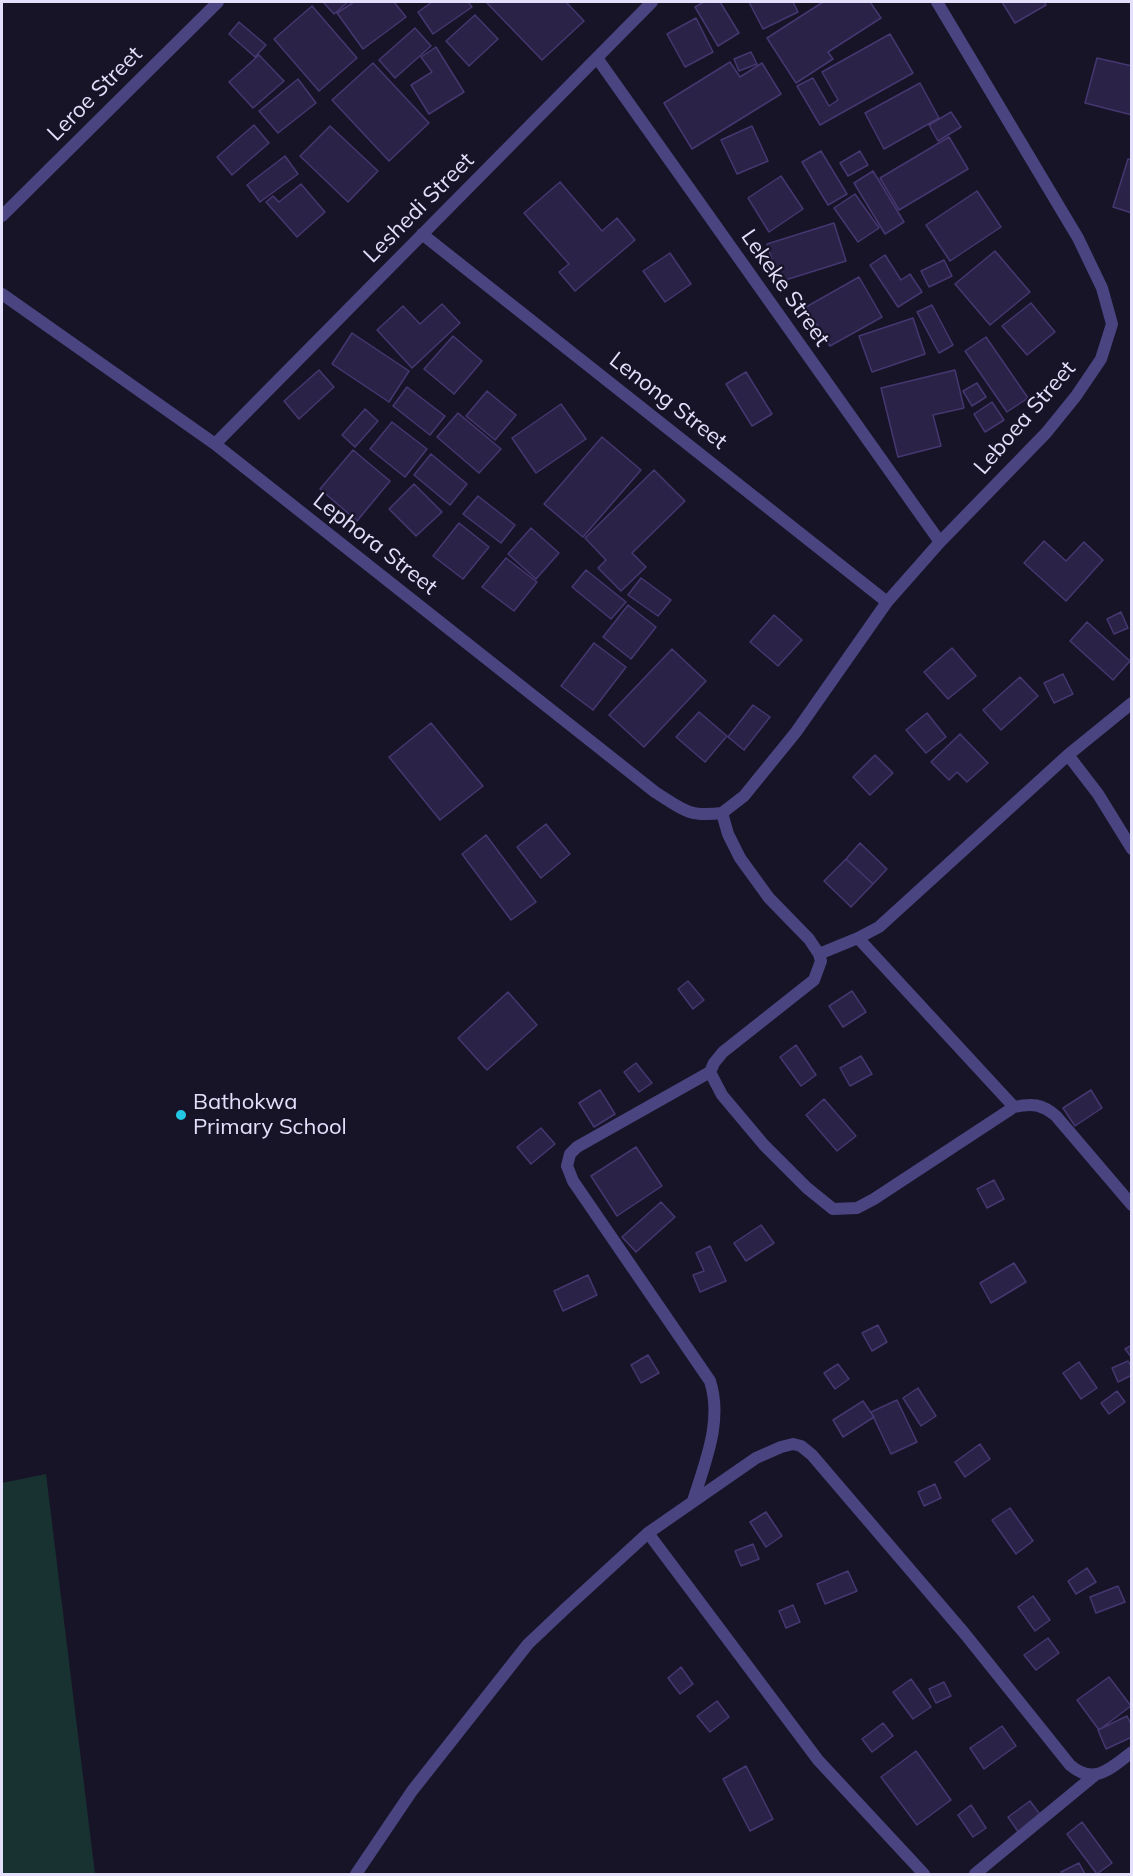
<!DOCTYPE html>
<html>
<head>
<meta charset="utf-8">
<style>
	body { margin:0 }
	#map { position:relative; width:1133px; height:1876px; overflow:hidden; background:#181428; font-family:Mulish,sans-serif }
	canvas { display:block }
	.frame { position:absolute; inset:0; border:3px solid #e4dffb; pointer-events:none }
</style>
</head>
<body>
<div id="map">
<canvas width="1133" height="1876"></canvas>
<div class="frame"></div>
</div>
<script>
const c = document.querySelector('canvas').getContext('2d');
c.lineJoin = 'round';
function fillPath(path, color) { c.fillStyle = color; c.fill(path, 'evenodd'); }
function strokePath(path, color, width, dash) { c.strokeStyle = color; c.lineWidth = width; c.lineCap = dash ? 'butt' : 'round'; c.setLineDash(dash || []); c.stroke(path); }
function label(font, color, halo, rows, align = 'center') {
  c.font = font + ' Mulish,sans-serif'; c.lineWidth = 4.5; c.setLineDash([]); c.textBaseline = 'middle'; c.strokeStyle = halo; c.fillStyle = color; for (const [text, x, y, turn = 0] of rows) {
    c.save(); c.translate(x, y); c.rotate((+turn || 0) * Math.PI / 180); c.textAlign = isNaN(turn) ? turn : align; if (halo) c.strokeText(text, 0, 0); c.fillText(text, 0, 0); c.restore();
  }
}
fillPath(new Path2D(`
	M 46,1474 L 95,1874 L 2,1874 L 2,1483 Z`), '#183131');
const building = new Path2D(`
	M 323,2 L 348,2 L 334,14 Z
	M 354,2 L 394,2 L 406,17 L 363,49 L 337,13 Z
	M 432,2 L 468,2 L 472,7 L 433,34 L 418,12 Z
	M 486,2 L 566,2 L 584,21 L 542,60 Z
	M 704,2 L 720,2 L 739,33 L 718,46 L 695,7 Z
	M 749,2 L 793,2 L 798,12 L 763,29 Z
	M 823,2 L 870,2 L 881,18 L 828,52 L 833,59 L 796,83 L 767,38 Z
	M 1002,2 L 1044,2 L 1046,5 L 1015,23 Z
	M 312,6 L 357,58 L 319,91 L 274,39 Z
	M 475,15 L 498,39 L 469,66 L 446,41 Z
	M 696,18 L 713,52 L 685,67 L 667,34 Z
	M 239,22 L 266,45 L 255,57 L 229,34 Z
	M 415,28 L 431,46 L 395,78 L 379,60 Z
	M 890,34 L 913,73 L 820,125 L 797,86 L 813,78 L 829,106 L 838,100 L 822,72 Z
	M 436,47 L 464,92 L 429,114 L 411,85 L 432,72 L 421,57 Z
	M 751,52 L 757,64 L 739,71 L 734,59 Z
	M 259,55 L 284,81 L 253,108 L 229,82 Z
	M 1097,58 L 1132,66 L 1132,115 L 1085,103 Z
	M 730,62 L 740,77 L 762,63 L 781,94 L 692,149 L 664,103 Z
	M 373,63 L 429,123 L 389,161 L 332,100 Z
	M 298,79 L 316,103 L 278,133 L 259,111 Z
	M 920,83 L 939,118 L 884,149 L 865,113 Z
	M 951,112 L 961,127 L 938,141 L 929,125 Z
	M 254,125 L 269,143 L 232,175 L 217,157 Z
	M 330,126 L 378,171 L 348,202 L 300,156 Z
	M 752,126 L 768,161 L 737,174 L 721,140 Z
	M 949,137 L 968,169 L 899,210 L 880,178 Z
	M 821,151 L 847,194 L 828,205 L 802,162 Z
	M 860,151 L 868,165 L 848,176 L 840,163 Z
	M 285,156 L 298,174 L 260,202 L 247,185 Z
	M 1128,159 L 1132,160 L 1132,213 L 1113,207 Z
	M 873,171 L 904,222 L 885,234 L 854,183 Z
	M 781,176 L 803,209 L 769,232 L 748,198 Z
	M 560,182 L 602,231 L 617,218 L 635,240 L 575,291 L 559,272 L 569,264 L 524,213 Z
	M 301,184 L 325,212 L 297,237 L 266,202 L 273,196 L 279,202 Z
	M 977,191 L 1001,227 L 950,261 L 926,225 Z
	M 855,194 L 879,228 L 858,242 L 834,208 Z
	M 834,223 L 846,261 L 779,282 L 767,244 Z
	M 995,251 L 1030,292 L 990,325 L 955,284 Z
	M 670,253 L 691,284 L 665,302 L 643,271 Z
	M 885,255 L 901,280 L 910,274 L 922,292 L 898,307 L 870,265 Z
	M 944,260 L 952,276 L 929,287 L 921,271 Z
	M 859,277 L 882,317 L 830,346 L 806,307 Z
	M 1031,303 L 1055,332 L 1027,355 L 1002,326 Z
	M 442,304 L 460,323 L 412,368 L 377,330 L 403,306 L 420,324 Z
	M 932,305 L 953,345 L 939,353 L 917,312 Z
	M 913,318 L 925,354 L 872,372 L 859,336 Z
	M 352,333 L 409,371 L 389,402 L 332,364 Z
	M 453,336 L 482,361 L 454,394 L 424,369 Z
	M 986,337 L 1028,398 L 1007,412 L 965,351 Z
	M 319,370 L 334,387 L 299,419 L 284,401 Z
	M 955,370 L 964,408 L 933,415 L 941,446 L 898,457 L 881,388 Z
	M 746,372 L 772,414 L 752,426 L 726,384 Z
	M 977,383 L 986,397 L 972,406 L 963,391 Z
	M 407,387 L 445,416 L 430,435 L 393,406 Z
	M 487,391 L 516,415 L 495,440 L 466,416 Z
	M 992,402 L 1004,420 L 985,432 L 974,414 Z
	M 561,404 L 586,439 L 536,473 L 512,438 Z
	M 365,409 L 378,421 L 355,447 L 342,435 Z
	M 458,413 L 501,449 L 479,473 L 437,437 Z
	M 392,422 L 427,449 L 405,477 L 370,449 Z
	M 602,437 L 641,470 L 583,537 L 544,504 Z
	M 353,450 L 390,481 L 357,521 L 320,489 Z
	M 431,454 L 467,484 L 450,505 L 414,475 Z
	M 654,470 L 685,501 L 632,553 L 646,567 L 621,591 L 598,568 L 606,560 L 585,538 Z
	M 414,484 L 442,512 L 416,536 L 389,509 Z
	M 478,496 L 515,525 L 501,543 L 463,514 Z
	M 459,523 L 489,547 L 463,579 L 433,556 Z
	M 531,528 L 559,553 L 536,579 L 508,554 Z
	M 1044,541 L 1066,561 L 1084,542 L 1103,560 L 1066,601 L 1024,563 Z
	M 506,558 L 537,582 L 514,611 L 482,587 Z
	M 586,570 L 626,602 L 611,619 L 572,587 Z
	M 641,578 L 671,600 L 658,616 L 628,595 Z
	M 628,605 L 656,627 L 631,659 L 603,637 Z
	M 1121,612 L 1128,628 L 1114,634 L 1107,619 Z
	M 774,615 L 802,640 L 778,666 L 750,642 Z
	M 1087,622 L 1130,661 L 1113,680 L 1070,641 Z
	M 594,643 L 626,667 L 593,710 L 561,686 Z
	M 952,648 L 976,676 L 948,699 L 924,672 Z
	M 672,649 L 706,681 L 644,747 L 609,715 Z
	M 1063,674 L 1073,694 L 1054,703 L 1044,683 Z
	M 1020,677 L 1038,696 L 1001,730 L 983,710 Z
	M 753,705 L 770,717 L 744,750 L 728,737 Z
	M 699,712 L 727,736 L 705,762 L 676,737 Z
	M 927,713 L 946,737 L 926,753 L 906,730 Z
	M 431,723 L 483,786 L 440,820 L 389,757 Z
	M 960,734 L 988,763 L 967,782 L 957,772 L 949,780 L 931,762 Z
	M 875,755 L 893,773 L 870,795 L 853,777 Z
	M 546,824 L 570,854 L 541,878 L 517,847 Z
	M 486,835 L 536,902 L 511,920 L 462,854 Z
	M 860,843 L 887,869 L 873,884 L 846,859 Z
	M 846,859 L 873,884 L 851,907 L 824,881 Z
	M 688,981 L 704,1000 L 693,1009 L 678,989 Z
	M 852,991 L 866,1012 L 843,1027 L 829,1006 Z
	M 508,992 L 537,1025 L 487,1070 L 458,1038 Z
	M 796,1045 L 816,1075 L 801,1086 L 780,1057 Z
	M 861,1056 L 872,1074 L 850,1086 L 840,1068 Z
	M 636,1063 L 652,1083 L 639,1092 L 624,1072 Z
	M 600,1090 L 615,1114 L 594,1127 L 579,1103 Z
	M 1091,1090 L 1102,1108 L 1075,1126 L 1063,1108 Z
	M 824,1099 L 856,1136 L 837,1151 L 806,1115 Z
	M 541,1128 L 555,1144 L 531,1164 L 517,1147 Z
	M 636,1147 L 662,1186 L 617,1216 L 591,1176 Z
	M 994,1180 L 1004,1199 L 987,1208 L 977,1189 Z
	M 661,1202 L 675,1217 L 636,1252 L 622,1237 Z
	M 761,1225 L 774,1243 L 746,1261 L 734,1243 Z
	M 710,1246 L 726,1281 L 700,1292 L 693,1275 L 704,1271 L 696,1253 Z
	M 1014,1263 L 1026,1282 L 991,1303 L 980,1283 Z
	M 588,1275 L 597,1295 L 563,1311 L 554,1291 Z
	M 878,1325 L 887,1342 L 872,1351 L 862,1333 Z
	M 1132,1345 L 1132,1358 L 1125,1349 Z
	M 648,1355 L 659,1373 L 641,1383 L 631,1365 Z
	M 1128,1361 L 1132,1368 L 1132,1375 L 1118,1382 L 1112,1368 Z
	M 1079,1362 L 1097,1388 L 1081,1399 L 1063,1373 Z
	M 838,1364 L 849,1379 L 835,1389 L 824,1373 Z
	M 918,1388 L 936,1416 L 921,1426 L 903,1398 Z
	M 1117,1391 L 1125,1402 L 1109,1414 L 1101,1403 Z
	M 897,1400 L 917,1442 L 891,1454 L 871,1412 Z
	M 863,1401 L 874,1417 L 843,1437 L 833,1420 Z
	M 980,1444 L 990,1459 L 965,1477 L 955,1462 Z
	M 935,1484 L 941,1498 L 924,1506 L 918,1492 Z
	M 1010,1508 L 1033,1541 L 1016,1554 L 992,1520 Z
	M 766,1512 L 782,1536 L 766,1547 L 750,1522 Z
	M 753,1544 L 759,1559 L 741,1566 L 735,1551 Z
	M 1087,1568 L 1096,1582 L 1076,1594 L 1068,1581 Z
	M 848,1571 L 857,1591 L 825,1604 L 817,1584 Z
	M 1118,1586 L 1125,1602 L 1096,1613 L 1090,1597 Z
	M 1033,1596 L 1050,1620 L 1035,1631 L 1018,1607 Z
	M 793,1605 L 800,1622 L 786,1628 L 779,1611 Z
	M 1048,1638 L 1059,1653 L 1036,1670 L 1024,1655 Z
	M 681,1667 L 693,1684 L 680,1694 L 668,1678 Z
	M 1109,1677 L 1131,1706 L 1099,1730 L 1077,1700 Z
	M 911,1679 L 931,1707 L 913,1719 L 893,1692 Z
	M 944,1682 L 951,1696 L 936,1703 L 929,1689 Z
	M 717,1701 L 729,1717 L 710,1732 L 697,1716 Z
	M 1127,1716 L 1132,1726 L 1132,1737 L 1106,1749 L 1098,1730 Z
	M 883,1723 L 893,1736 L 872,1752 L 862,1739 Z
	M 1002,1726 L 1016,1746 L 984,1769 L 970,1748 Z
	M 916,1751 L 951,1800 L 917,1825 L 881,1777 Z
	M 746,1766 L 773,1819 L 750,1831 L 723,1779 Z
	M 1030,1801 L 1042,1817 L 1019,1833 L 1008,1817 Z
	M 971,1805 L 986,1828 L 973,1837 L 958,1815 Z
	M 1082,1822 L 1112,1863 L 1097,1874 L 1067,1834 Z
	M 1079,1863 L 1085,1874 L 1062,1874 L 1061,1872 Z`);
fillPath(building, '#2b2247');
strokePath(building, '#453770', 1.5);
strokePath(new Path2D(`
	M 597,58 L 940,542
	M 2,216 L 218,2
	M 422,234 L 887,602
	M 2,294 L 215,444 L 655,792 C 683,810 688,817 722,813
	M 215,444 L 652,2
	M 1068,755 L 1098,794 L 1132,849
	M 722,813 L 744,796 L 796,732 L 887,602 L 940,542 L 1046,433 L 1076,396 L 1101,359 L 1112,324 L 1102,288 L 1078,238 L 937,2
	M 722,813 L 728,834 L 740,858 L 769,898 L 809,939 L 819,954 L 821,961 L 814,980 L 723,1052 L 714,1063 L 710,1072 L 722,1095 L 764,1145 L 807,1188 L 833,1209 L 857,1208 L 874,1199 L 1014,1107 C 1032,1103 1042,1104 1056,1116 L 1132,1205
	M 858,938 L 1014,1107
	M 819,954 L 858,938 L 879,927 L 1068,755 L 1132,703
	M 693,1501 C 705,1462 723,1421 710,1381 L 573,1181 L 567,1166 L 570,1154 L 577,1147 L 710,1072
	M 648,1533 L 818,1760 L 924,1874
	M 356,1874 L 412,1791 L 528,1644 L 565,1609 L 648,1533 L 756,1458 L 781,1447 L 793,1444 L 801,1446 L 812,1455 L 965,1634 L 1070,1765 C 1094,1786 1111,1768 1132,1752
	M 975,1874 L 1095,1775`), '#4a4581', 12);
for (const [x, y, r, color] of [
	[181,1115,6,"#23c7e3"]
]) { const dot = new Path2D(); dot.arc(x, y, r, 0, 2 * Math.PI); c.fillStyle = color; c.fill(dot); strokePath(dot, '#181428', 2); }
label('22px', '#e4dffb', '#181428', [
	["Leroe Street",95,94,-45],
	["Leshedi Street",419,208,-45],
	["Lekeke Street",785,288,55],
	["Lenong Street",668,401,38],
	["Leboea Street",1025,418,-49],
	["Lephora Street",375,544,38]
]);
label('22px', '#e4dffb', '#181428', [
	["Bathokwa",193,1102],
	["Primary School",193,1127]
], 'left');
</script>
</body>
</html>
